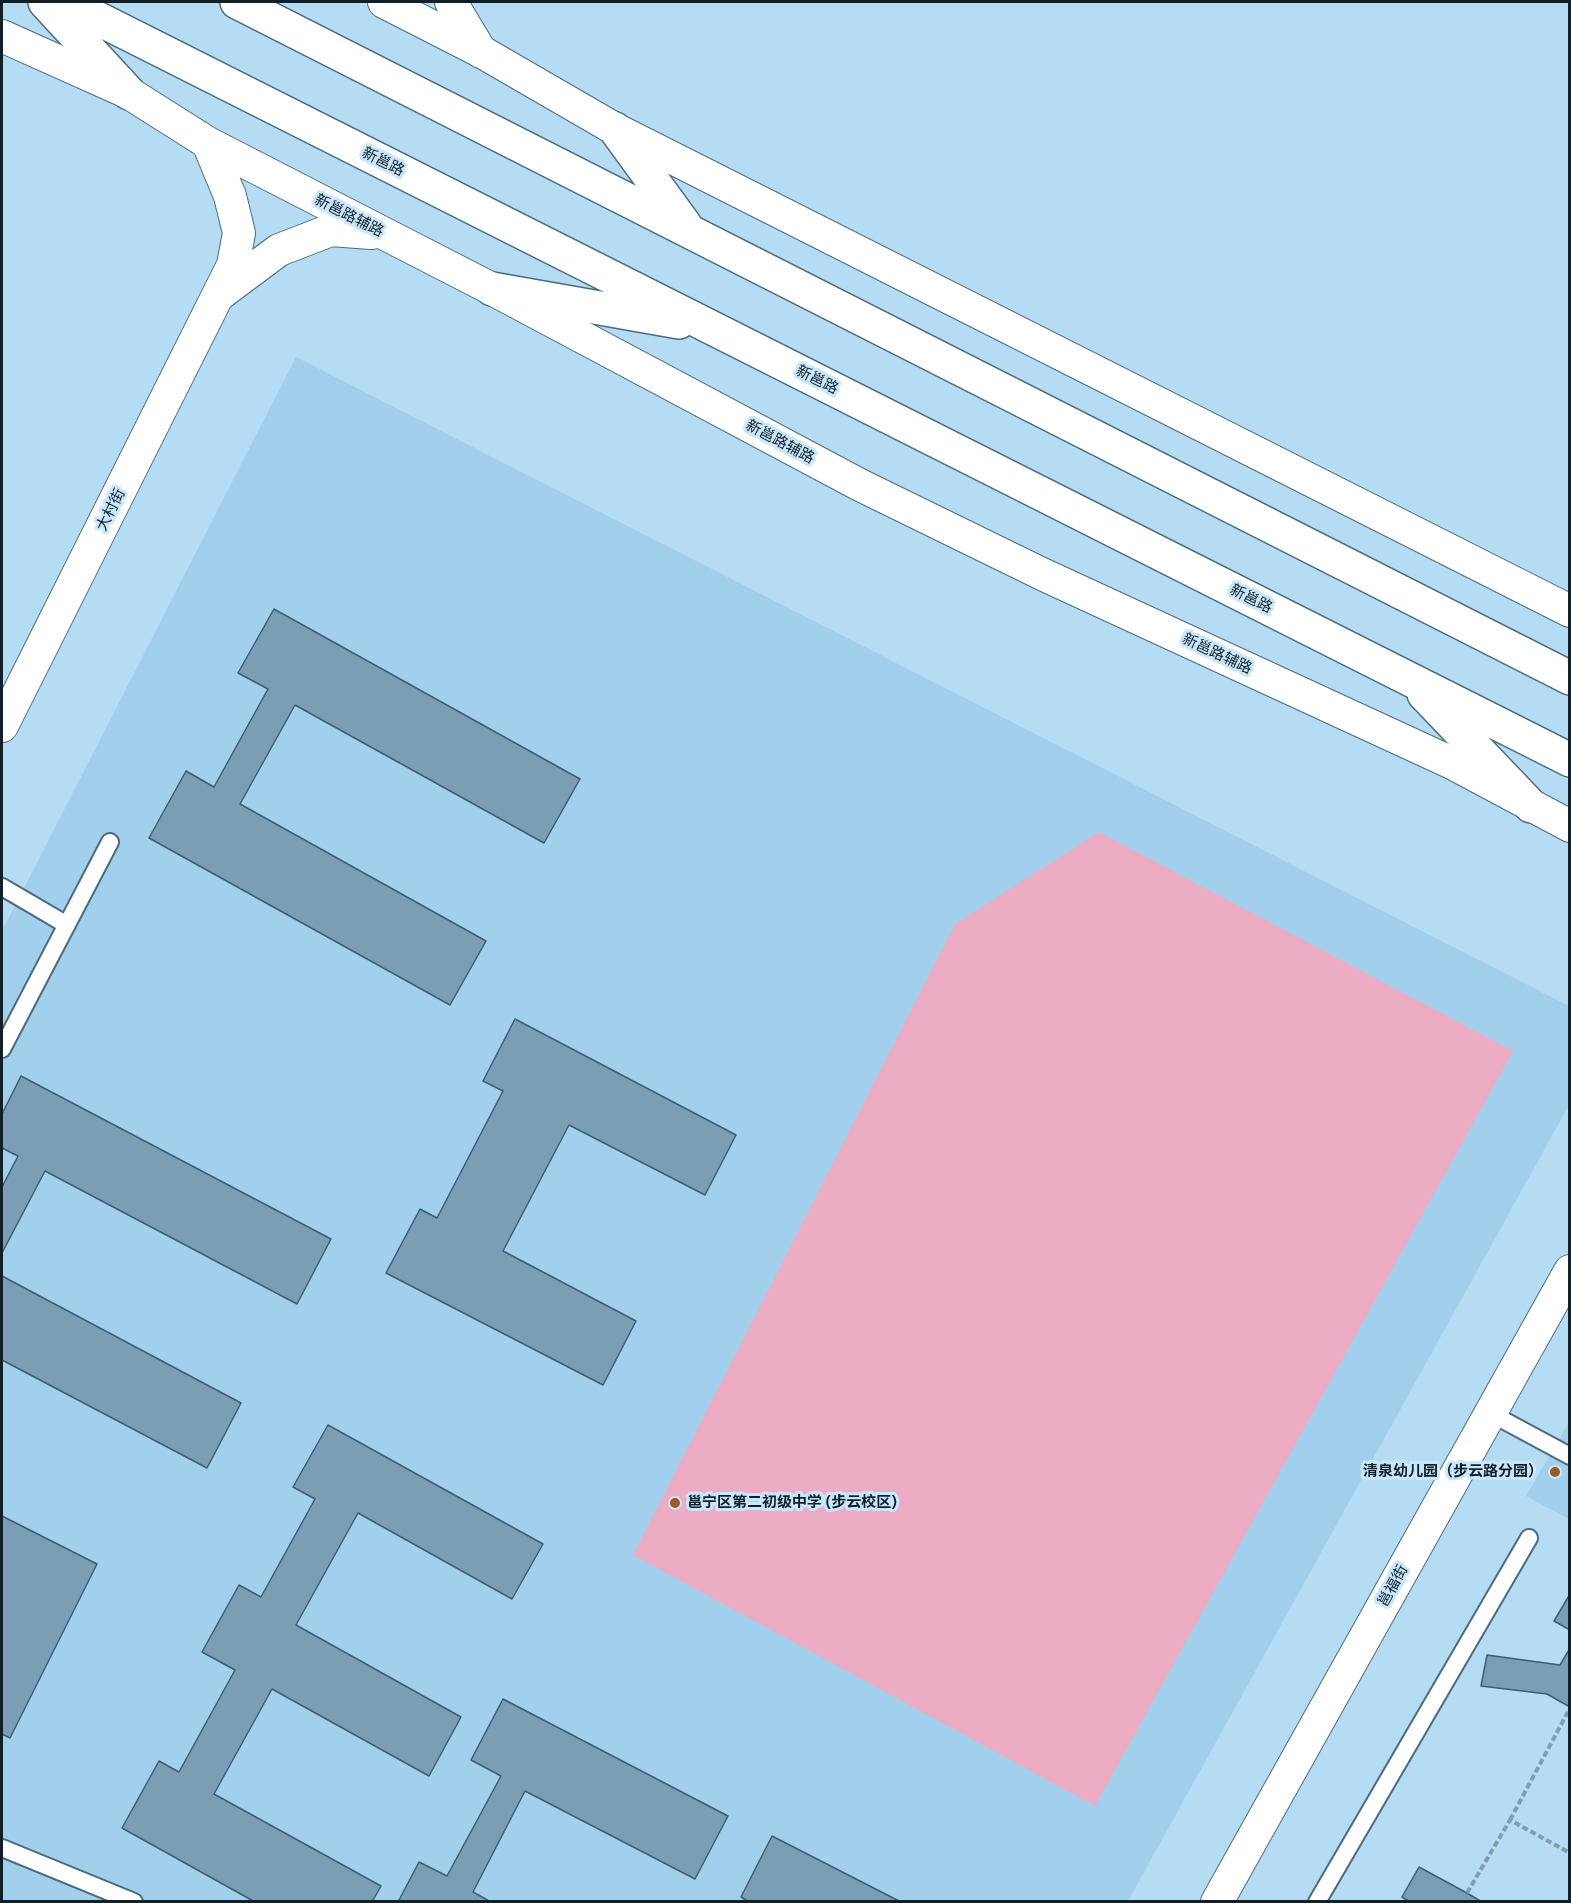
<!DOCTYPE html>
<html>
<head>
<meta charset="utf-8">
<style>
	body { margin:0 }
	#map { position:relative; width:1571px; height:1903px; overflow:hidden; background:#b5dcf3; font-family:Figtree,sans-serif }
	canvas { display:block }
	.frame { position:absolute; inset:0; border:3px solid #112028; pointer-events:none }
</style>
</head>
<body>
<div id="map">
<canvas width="1571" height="1903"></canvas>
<div class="frame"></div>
</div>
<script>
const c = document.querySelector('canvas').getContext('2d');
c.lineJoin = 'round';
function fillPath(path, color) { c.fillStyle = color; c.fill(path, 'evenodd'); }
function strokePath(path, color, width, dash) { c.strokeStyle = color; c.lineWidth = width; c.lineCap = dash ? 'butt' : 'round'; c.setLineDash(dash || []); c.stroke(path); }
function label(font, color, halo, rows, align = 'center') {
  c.font = font + ' Figtree,"Noto Sans SC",sans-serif'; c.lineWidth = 6; c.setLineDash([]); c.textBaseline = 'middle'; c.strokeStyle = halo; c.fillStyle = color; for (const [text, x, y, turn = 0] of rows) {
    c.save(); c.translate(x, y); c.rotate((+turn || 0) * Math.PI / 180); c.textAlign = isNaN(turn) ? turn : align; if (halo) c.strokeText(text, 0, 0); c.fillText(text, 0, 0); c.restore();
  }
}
fillPath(new Path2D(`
	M 296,357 L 1569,1006 L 1569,1105 L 1128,1901 L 2,1901 L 2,931 Z
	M 1569,1422 L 1569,1519 L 1526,1496 Z`), '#a2d0ec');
fillPath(new Path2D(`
	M 1099,832 L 1513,1051 L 1095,1806 L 633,1555 L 955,924 Z`), '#ecacc4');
const building = new Path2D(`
	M 274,609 L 580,779 L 544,843 L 295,705 L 240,804 L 486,941 L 450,1005 L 149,838 L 186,771 L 214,787 L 268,689 L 238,673 Z
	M 515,1019 L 736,1135 L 705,1195 L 569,1125 L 503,1251 L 636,1321 L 603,1385 L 386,1273 L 420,1209 L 437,1218 L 503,1091 L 483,1081 Z
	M 21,1076 L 331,1239 L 297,1304 L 45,1171 L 2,1253 L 2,1187 L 18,1156 L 2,1148 L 2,1114 Z
	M 2,1276 L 241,1403 L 207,1468 L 2,1360 Z
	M 328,1425 L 543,1544 L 512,1599 L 358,1513 L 296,1625 L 461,1717 L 429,1776 L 272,1689 L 214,1794 L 381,1886 L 372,1902 L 255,1902 L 122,1828 L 159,1761 L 179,1772 L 235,1670 L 202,1652 L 239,1585 L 261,1597 L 315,1499 L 293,1487 Z
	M 2,1516 L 97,1564 L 10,1738 L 2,1734 Z
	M 1570,1594 L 1570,1630 L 1554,1621 Z
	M 1570,1648 L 1570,1707 L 1547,1694 L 1481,1686 L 1487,1655 L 1560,1665 Z
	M 503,1699 L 728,1816 L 695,1879 L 525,1791 L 473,1892 L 491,1902 L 398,1902 L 419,1862 L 447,1876 L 501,1776 L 471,1760 Z
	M 772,1836 L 901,1902 L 749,1902 L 741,1897 Z
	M 1419,1867 L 1467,1893 L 1482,1902 L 1410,1902 L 1402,1897 Z`);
fillPath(building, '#7a9fb5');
strokePath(building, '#3c5f74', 1.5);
const lane = new Path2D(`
	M 2,887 L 67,925
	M 2,1049 L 110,842
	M 1490,1413 L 1570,1456
	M 2,1848 L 134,1902
	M 1317,1902 L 1529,1538`);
const street = new Path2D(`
	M 384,2 L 482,52 L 615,129 L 1570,611
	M 451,2 L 481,52
	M 2,36 L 129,93 L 208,143 L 492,289 L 860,485 L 1042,574 L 1452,763 L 1570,826
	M 220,294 L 279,250 L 331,230 L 371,233
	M 2,726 L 233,265 L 239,233 L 230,196 L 208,143
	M 1217,1902 L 1570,1271`);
const secondary = new Path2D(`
	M 45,2 L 129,93
	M 65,2 L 1570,760
	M 237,2 L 1570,678
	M 615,129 L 685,225
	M 492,289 L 679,322
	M 1424,694 L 1531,806`);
strokePath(lane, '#496c81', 20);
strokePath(street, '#496c81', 34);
strokePath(secondary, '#496c81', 36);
strokePath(new Path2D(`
	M 1510,1820 L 1570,1708
	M 1467,1893 L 1510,1820 L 1570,1853`), '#7f9eb0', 4, [6, 3]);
strokePath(lane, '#fff', 16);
strokePath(street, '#fff', 32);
strokePath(secondary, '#fff', 33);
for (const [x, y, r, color] of [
	[1555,1472,6,"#9b5a26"],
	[675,1503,6,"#9b5a26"]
]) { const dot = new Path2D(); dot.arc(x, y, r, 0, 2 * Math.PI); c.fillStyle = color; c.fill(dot); strokePath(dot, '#c9e7fb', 2); }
label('15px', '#112028', '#c9e7fb', [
	["新邕路",383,162,27],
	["新邕路辅路",349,216,27],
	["新邕路",817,380,27],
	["新邕路辅路",780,442,28],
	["大村街",111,510,-63],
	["新邕路",1251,599,27],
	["新邕路辅路",1217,654,25],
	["邕福街",1393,1586,-61]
]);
label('bold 15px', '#112028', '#c9e7fb', [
	["清泉幼儿园（步云路分园）",1543,1472],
	["邕宁区第二初级中学 (步云校区)",687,1503,"left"]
], 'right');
</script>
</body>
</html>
